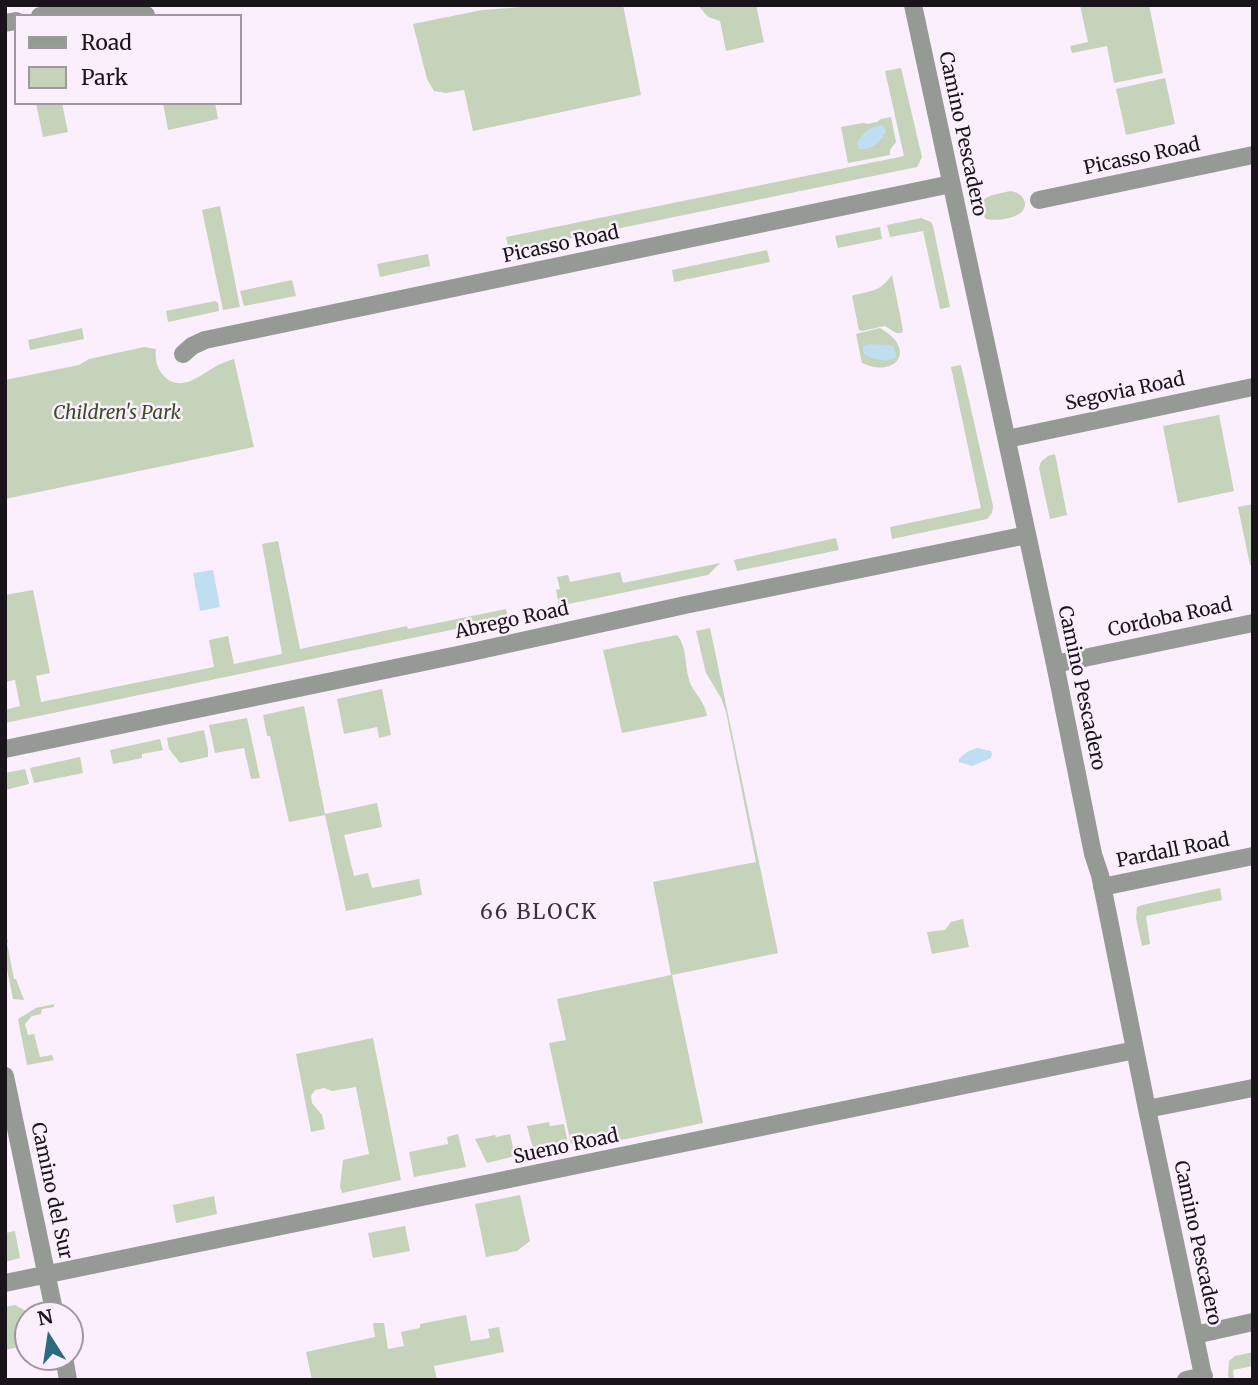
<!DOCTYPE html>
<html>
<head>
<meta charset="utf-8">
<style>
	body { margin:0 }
	#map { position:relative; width:1258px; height:1385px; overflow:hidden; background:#fbeefd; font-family:Merriweather,serif }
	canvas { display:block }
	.frame { position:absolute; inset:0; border:7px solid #19141a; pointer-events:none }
	.legend { position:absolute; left:14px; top:14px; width:228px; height:91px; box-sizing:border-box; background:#fbeefd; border:2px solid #a197a2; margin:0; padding:9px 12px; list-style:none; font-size:21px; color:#19141a }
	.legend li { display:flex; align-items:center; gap:14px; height:35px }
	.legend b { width:35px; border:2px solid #a197a2 }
	.north { position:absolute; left:14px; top:1301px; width:70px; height:70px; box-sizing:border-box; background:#fbeefd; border:2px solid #a197a2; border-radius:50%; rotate:348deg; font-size:19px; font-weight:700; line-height:28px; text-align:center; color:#19141a }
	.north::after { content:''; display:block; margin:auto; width:24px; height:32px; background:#2a6c7e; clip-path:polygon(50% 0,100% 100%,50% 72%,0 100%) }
</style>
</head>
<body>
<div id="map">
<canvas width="1258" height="1385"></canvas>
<div class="frame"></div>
<ul class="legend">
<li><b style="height:9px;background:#959a94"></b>Road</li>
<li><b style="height:19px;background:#c5d3ba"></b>Park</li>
</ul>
<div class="north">N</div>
</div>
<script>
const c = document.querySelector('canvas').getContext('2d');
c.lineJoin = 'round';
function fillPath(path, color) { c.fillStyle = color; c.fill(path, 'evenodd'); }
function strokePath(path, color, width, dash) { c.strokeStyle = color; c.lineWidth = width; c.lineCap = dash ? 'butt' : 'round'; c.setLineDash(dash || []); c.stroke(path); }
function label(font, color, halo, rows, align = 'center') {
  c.font = font + ' Merriweather,serif'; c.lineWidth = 5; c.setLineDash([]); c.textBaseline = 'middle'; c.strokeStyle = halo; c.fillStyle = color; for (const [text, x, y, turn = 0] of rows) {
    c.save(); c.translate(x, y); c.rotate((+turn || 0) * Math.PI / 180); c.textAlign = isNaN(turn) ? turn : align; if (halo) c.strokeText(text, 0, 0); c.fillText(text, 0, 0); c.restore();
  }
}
fillPath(new Path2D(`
	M 550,5 L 623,5 L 641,95 L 473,131 L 464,90 L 446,93 L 434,91 L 427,79 L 413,24 L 482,10 Z
	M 698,5 L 756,5 L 764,42 L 726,51 L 720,21 L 708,17 Z
	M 1080,5 L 1149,5 L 1163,73 L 1114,83 L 1107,46 L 1072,53 L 1070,46 L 1088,42 Z
	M 901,68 L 922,157 L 917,167 L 509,251 L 506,237 L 904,156 L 885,71 Z
	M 1165,78 L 1175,124 L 1126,135 L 1116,89 Z
	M 36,103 L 62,103 L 68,132 L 43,137 Z
	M 163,103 L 215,103 L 218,119 L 168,130 Z
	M 891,117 L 896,142 L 890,150 L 890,155 L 848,163 L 841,127 L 863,123 L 868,124 L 877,122 L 881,119 Z
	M 1010,191 C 1022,192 1032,205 1019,214 C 1011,219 995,221 986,219 C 969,197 994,195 1010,191 Z
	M 220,206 L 240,307 L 223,310 L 202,210 Z
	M 921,218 L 931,222 L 933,226 L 950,307 L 940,309 L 923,231 L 890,237 L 887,225 Z
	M 880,227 L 882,239 L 838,248 L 835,236 Z
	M 767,250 L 770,262 L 674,282 L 672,270 Z
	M 428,254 L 430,266 L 380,277 L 377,264 Z
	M 892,275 L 903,330 L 902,333 L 896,333 L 885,326 L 862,331 L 859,330 L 852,296 L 854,295 C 874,290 879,292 892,275 Z
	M 292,280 L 296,296 L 244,306 L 240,291 Z
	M 215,301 L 218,303 L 219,311 L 168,322 L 166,311 Z
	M 82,328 L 84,339 L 30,350 L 28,340 Z
	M 880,328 C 918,349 896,379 862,363 L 856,334 Z
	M 144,347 L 156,349 C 155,358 156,367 163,375 C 179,393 198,377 213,368 C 219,364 227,361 234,359 L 254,447 L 5,499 L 5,380 L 79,365 L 89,359 Z
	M 961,365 L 993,506 L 992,513 L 987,519 L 892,539 L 890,527 L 981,508 L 951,367 Z
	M 1219,415 L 1234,491 L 1178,503 L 1163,426 Z
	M 1055,454 L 1067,515 L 1050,519 L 1039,468 L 1041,462 L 1048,456 Z
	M 1253,504 L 1253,565 L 1250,565 L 1238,507 Z
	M 836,538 L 839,550 L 737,571 L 734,560 Z
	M 278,541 L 300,649 L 407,626 L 408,629 L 506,609 L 508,618 L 5,723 L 5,710 L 20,706 L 15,680 L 5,682 L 5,595 L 33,590 L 50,673 L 36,676 L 41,702 L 214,667 L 209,640 L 228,636 L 234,664 L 282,654 L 262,544 Z
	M 720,563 L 708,575 L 559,606 L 556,590 L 560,589 L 557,577 L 568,575 L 570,582 L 620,572 L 623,583 Z
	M 710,628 L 778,953 L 672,975 L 703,1123 L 588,1147 L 586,1141 L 571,1144 L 549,1043 L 566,1040 L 557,999 L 671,975 L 653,882 L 756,862 L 726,712 L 721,698 L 706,673 L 696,631 Z
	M 677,635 C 688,648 684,669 691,685 C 697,696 705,703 707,716 L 622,733 L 603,650 Z
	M 382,689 L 391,735 L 379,738 L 377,727 L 344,734 L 337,699 Z
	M 304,706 L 325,814 L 377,803 L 382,827 L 344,835 L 354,876 L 368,873 L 372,888 L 419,879 L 422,895 L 346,911 L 325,815 L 289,822 L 270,736 L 267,736 L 263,715 Z
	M 247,718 L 260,778 L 251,779 L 244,748 L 215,753 L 209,725 Z
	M 204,730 L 208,749 L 208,757 L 180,763 L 169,749 L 167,738 Z
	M 160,739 L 163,750 L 142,754 L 142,758 L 113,764 L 110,750 Z
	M 80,757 L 83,773 L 34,783 L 30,768 Z
	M 25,769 L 29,784 L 5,790 L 5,773 Z
	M 1220,888 L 1222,900 L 1146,916 L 1150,944 L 1142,946 L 1136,918 L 1137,907 L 1142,905 Z
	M 963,919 L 969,947 L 932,954 L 927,932 L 945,930 L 951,922 Z
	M 5,928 L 8,942 L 7,943 L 14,979 L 16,979 L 24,1000 L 13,999 L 5,959 Z
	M 54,1004 L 54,1007 L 42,1009 L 41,1014 L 32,1016 L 25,1024 L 28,1035 L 34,1034 L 40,1057 L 52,1055 L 54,1060 L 27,1065 L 18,1019 L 36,1008 Z
	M 373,1038 L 401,1180 L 342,1193 L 340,1187 L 343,1160 L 369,1154 L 356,1087 L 332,1091 L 324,1088 L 315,1090 L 311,1096 L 312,1103 L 322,1115 L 325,1129 L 311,1132 L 296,1054 Z
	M 549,1122 L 550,1126 L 564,1124 L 568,1145 L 534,1152 L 527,1126 Z
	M 458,1134 L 466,1167 L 414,1177 L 409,1152 L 448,1144 L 447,1137 Z
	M 510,1134 L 515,1156 L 487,1163 L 475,1139 L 495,1135 L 496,1137 Z
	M 520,1195 L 530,1241 L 517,1251 L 486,1257 L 475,1204 Z
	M 214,1196 L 217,1214 L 176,1223 L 173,1205 Z
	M 405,1226 L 410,1251 L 373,1258 L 368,1233 Z
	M 15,1231 L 20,1258 L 5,1262 L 5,1233 Z
	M 15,1305 L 26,1311 L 28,1321 L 28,1345 L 5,1350 L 5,1307 Z
	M 466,1315 L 471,1341 L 490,1338 L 488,1329 L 499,1327 L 504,1352 L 434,1366 L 437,1380 L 312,1380 L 306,1352 L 375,1337 L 373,1323 L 384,1323 L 388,1349 L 404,1346 L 401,1332 L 420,1328 L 420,1324 Z
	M 1253,1352 L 1253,1366 L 1233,1370 L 1234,1380 L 1229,1380 L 1228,1374 L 1229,1361 L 1235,1356 Z`), '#c5d3ba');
fillPath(new Path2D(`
	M 882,125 L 886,130 C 883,141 871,151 859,149 L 857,143 C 862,133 870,127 882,125 Z
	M 869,344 L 890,345 L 894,347 L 896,354 L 895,358 L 887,361 C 878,359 858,358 864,346 Z
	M 213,570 L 220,607 L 200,611 L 193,573 Z
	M 978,748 L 991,751 L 992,754 L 991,758 L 972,766 L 959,762 L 959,759 C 964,753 970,750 978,748 Z`), '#bfdef2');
strokePath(new Path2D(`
	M 913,5 L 1055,664 L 1093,854 L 1100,875 L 1147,1109 L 1204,1380
	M 40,16 L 83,7 L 111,8 L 146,15
	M 5,23 L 16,21
	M 1039,200 L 1253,155
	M 183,354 L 192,346 L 205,340 L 951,184
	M 1007,439 L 1253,387
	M 1055,664 L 1253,623
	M 5,749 L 467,653 L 685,605 L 1027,535
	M 1102,887 L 1253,856
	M 5,1076 L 55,1315
	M 1147,1109 L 1253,1088
	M 5,1283 L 1135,1050
	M 1195,1335 L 1253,1322
	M 64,1357 L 68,1380
	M 1186,1380 L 1204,1376`), '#959a94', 18);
label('19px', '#19141a', '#fbeefd', [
	["Camino Pescadero",962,134,78],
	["Picasso Road",1142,157,-12],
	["Picasso Road",561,245,-12],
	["Segovia Road",1125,392,-12],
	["Cordoba Road",1170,618,-12],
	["Abrego Road",512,621,-12],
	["Camino Pescadero",1081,688,78],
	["Pardall Road",1173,851,-11],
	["Sueno Road",566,1147,-12],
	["Camino del Sur",51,1191,78],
	["Camino Pescadero",1197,1243,78]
]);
label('italic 19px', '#394f23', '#fbeefd', [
	["Children's Park",117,414]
]);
c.letterSpacing = '2px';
label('21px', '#3b313c', '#fbeefd', [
	["66 BLOCK",539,913]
]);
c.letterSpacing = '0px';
</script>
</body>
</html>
